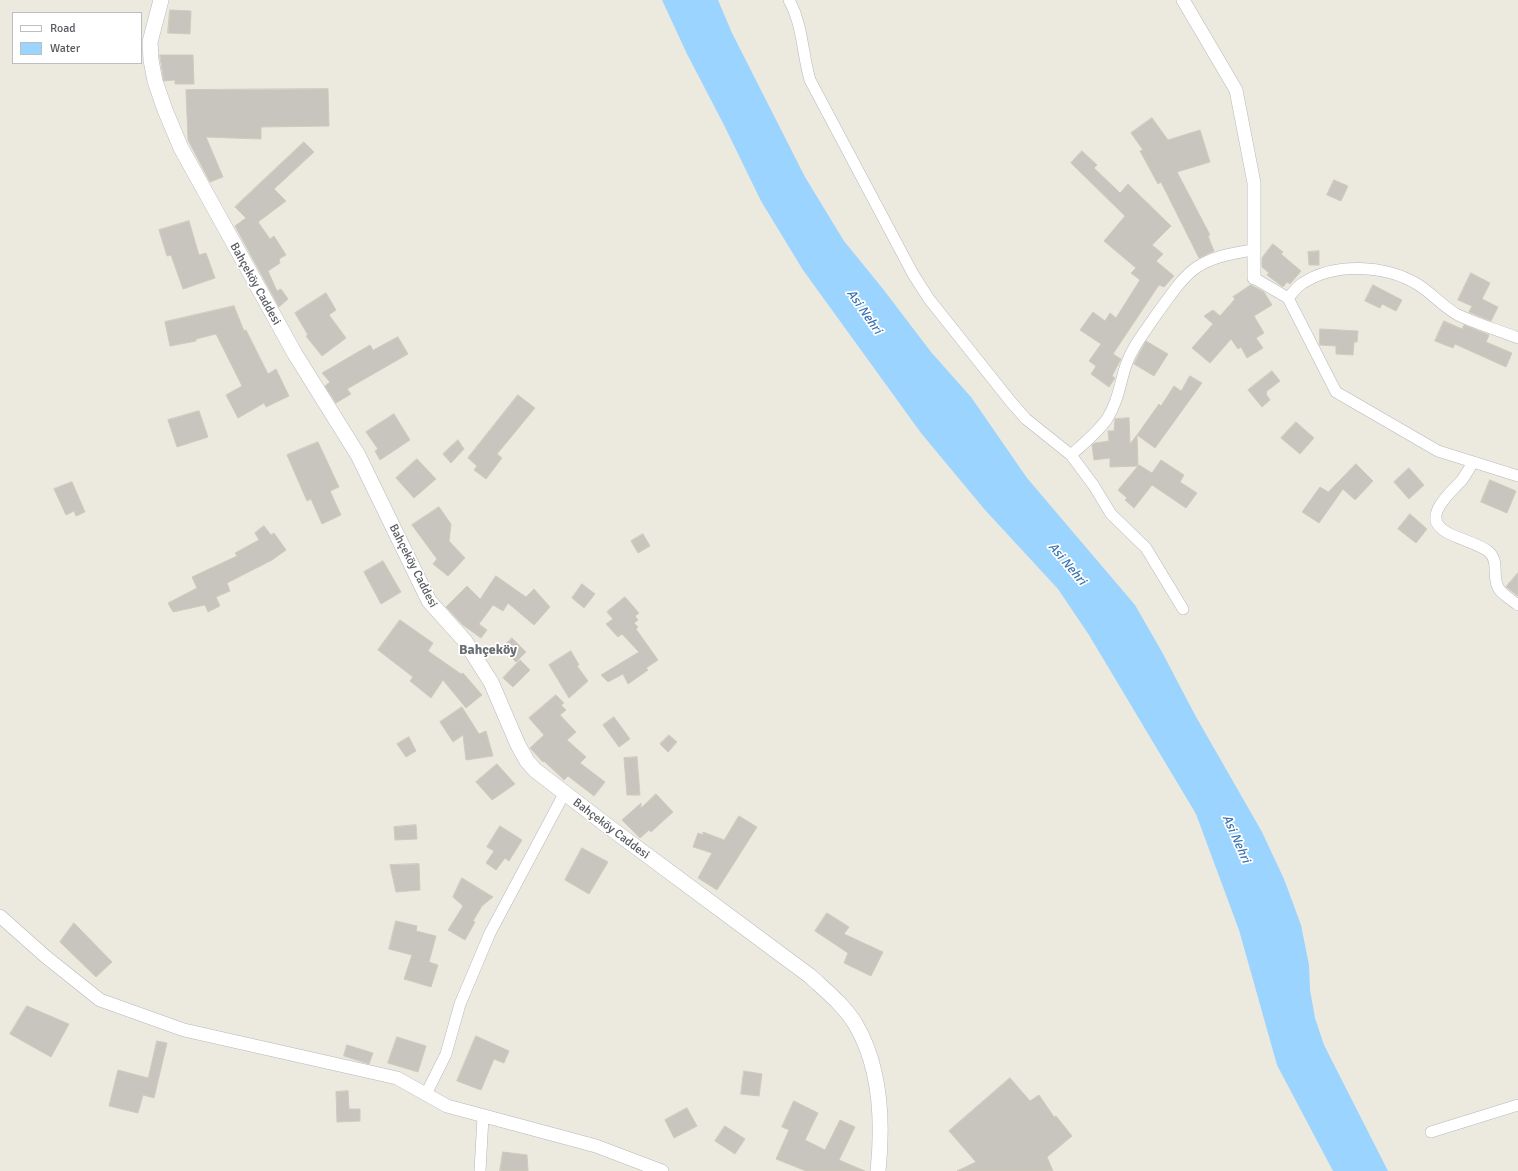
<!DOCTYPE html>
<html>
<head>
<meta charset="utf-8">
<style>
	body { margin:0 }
	#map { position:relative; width:1518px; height:1171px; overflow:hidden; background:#ece9df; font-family:Signika,sans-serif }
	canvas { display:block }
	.legend { position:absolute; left:12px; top:12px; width:130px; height:52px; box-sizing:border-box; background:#fff; border:1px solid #bcbebf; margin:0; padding:5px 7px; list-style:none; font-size:12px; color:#585c60 }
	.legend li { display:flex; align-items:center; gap:8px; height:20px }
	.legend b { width:20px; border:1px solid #bcbebf }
</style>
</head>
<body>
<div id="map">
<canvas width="1518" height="1171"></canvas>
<ul class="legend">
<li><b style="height:5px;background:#fff"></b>Road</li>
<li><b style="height:11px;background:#9bd4ff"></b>Water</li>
</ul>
</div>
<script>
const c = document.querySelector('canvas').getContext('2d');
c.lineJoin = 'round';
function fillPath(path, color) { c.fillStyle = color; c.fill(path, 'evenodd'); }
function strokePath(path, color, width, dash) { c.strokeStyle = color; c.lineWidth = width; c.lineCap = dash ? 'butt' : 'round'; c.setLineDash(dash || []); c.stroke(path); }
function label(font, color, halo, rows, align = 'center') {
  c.font = font + ' Signika,sans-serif'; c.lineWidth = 3.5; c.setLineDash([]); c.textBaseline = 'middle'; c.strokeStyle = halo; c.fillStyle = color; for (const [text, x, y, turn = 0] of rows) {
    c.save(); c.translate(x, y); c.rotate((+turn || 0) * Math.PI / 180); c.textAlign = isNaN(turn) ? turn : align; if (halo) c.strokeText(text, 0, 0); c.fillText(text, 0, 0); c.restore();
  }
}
fillPath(new Path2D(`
	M 662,0 L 718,0 L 732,33 L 805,177 L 844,241 L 883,289 L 931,352 L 971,397 L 1027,478 L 1135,605 L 1162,652 L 1195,715 L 1262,832 L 1284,879 L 1301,925 L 1309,965 L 1310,990 L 1315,1018 L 1324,1045 L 1388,1171 L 1333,1171 L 1277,1065 L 1239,930 L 1196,814 L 1089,635 L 1058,589 L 985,510 L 921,433 L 803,270 L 761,201 L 724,125 L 687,54 Z`), '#9bd4ff');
const building = new Path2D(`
	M 170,10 L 191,11 L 190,34 L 168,33 Z
	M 160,55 L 193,55 L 194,84 L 175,84 L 175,80 L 164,81 Z
	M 328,89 L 329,126 L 261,127 L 261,139 L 206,137 L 223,177 L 210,182 L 188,140 L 186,90 Z
	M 1152,118 L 1168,140 L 1200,130 L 1210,162 L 1177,172 L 1210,235 L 1208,236 L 1214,251 L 1199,258 L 1161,182 L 1158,184 L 1140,151 L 1143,150 L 1131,133 Z
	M 304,142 L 314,152 L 274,189 L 286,201 L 258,222 L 270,239 L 274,236 L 286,255 L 279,259 L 280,263 L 268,271 L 277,291 L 281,289 L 288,299 L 279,307 L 235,226 L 246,218 L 235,207 Z
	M 1082,151 L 1097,165 L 1094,168 L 1120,193 L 1128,184 L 1171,226 L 1152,245 L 1163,254 L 1156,261 L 1174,276 L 1164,287 L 1159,285 L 1113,354 L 1121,359 L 1112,376 L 1115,378 L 1109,387 L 1091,374 L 1096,366 L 1089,361 L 1101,344 L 1080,330 L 1093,312 L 1105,321 L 1110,313 L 1116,318 L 1140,280 L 1131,273 L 1136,268 L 1104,241 L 1125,216 L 1071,163 Z
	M 1334,180 L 1348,186 L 1341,201 L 1327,195 Z
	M 189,221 L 199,255 L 206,253 L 215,278 L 183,289 L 171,255 L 167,256 L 159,230 Z
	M 1273,244 L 1283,252 L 1281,254 L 1301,271 L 1290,284 L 1287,282 L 1283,287 L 1267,275 L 1269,273 L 1262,267 L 1262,258 Z
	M 1319,251 L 1319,265 L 1309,265 L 1308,252 Z
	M 1471,273 L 1490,283 L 1482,299 L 1498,307 L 1491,321 L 1469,312 L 1472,306 L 1458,300 Z
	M 1251,285 L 1264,292 L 1272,305 L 1254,316 L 1264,333 L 1256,338 L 1263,348 L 1247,358 L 1241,347 L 1238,349 L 1231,339 L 1210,363 L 1192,348 L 1213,324 L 1204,316 L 1213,310 L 1220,316 L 1235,299 L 1233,297 Z
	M 1373,285 L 1402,300 L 1396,311 L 1382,304 L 1380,308 L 1365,301 Z
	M 326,293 L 336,310 L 329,315 L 346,338 L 322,356 L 306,336 L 308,335 L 295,313 Z
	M 234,306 L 244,331 L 246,330 L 268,374 L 276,369 L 289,396 L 266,407 L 264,403 L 238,418 L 226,395 L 242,386 L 216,334 L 196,339 L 196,341 L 170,346 L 165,322 Z
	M 1444,321 L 1462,329 L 1464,325 L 1489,335 L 1486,342 L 1512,353 L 1506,367 L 1455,344 L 1453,348 L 1435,341 Z
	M 1320,329 L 1358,331 L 1357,342 L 1354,342 L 1353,355 L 1336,354 L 1336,346 L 1320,345 Z
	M 398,337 L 408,354 L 347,389 L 351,394 L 336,403 L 325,386 L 330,382 L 322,373 L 370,345 L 373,350 Z
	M 1146,341 L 1168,354 L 1154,376 L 1134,364 Z
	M 1272,371 L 1280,381 L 1267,391 L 1266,394 L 1270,400 L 1262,407 L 1248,390 Z
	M 1190,376 L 1202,383 L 1155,448 L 1137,435 L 1159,404 L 1161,406 L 1174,386 L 1181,391 Z
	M 518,395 L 535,408 L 497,454 L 502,458 L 486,479 L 474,470 L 477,466 L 468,458 Z
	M 199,411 L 208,437 L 177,447 L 168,420 Z
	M 394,414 L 410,440 L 380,460 L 375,451 L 378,449 L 366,432 Z
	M 1129,418 L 1130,444 L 1137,435 L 1138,466 L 1139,465 L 1152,473 L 1161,460 L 1184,475 L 1180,482 L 1197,493 L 1186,508 L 1152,485 L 1134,508 L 1125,500 L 1127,498 L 1118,490 L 1138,466 L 1110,467 L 1110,458 L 1094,460 L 1092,445 L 1095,443 L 1109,441 L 1108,431 L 1114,431 L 1115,419 Z
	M 1296,422 L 1314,438 L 1300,454 L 1281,438 Z
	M 458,440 L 464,449 L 451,463 L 443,454 Z
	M 318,442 L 339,487 L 330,491 L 341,515 L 322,524 L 311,499 L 307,501 L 287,455 Z
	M 417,459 L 436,479 L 414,498 L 396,478 Z
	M 1356,464 L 1373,481 L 1355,500 L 1343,489 L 1319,523 L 1302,512 L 1320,487 L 1328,492 Z
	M 1409,468 L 1424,485 L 1409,499 L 1394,482 Z
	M 1490,480 L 1516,491 L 1507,513 L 1481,502 Z
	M 72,482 L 85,512 L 76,516 L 74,511 L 66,515 L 54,489 Z
	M 439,507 L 451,524 L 449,541 L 465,558 L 448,576 L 433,564 L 437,559 L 412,525 Z
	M 1410,514 L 1427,529 L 1416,543 L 1398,529 Z
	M 264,526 L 271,535 L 274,533 L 286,550 L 272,560 L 227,583 L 230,591 L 216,597 L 220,606 L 208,612 L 205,605 L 173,612 L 168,603 L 197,588 L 192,577 L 237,556 L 235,553 L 259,540 L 255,533 Z
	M 643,534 L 650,546 L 638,553 L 631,541 Z
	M 383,561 L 401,592 L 381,604 L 364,572 Z
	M 1518,573 L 1518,596 L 1506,587 Z
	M 496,576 L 526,597 L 534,589 L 550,607 L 534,625 L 508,603 L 503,611 L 493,605 L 479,624 L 487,630 L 481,638 L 463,625 L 446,607 L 467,586 L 480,599 Z
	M 582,584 L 595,594 L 584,608 L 572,598 Z
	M 625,597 L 639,613 L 635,616 L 638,620 L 634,623 L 638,627 L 636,629 L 658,660 L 646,668 L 648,670 L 628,684 L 623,674 L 608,682 L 601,675 L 639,652 L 622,634 L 618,637 L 606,624 L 613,619 L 607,612 Z
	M 400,620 L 433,643 L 428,651 L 461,674 L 463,673 L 482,695 L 466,708 L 443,680 L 431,698 L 410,681 L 413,677 L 378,650 Z
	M 512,638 L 526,652 L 516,662 L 502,648 Z
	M 571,651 L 579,665 L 577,666 L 588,681 L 569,698 L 549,665 Z
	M 520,660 L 530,670 L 513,687 L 503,678 Z
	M 556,695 L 564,703 L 561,705 L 566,710 L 560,715 L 576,732 L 567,740 L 586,757 L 580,763 L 605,782 L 594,796 L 568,776 L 564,780 L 544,761 L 543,762 L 530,748 L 544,735 L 529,718 Z
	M 462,707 L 479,734 L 486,731 L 493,756 L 466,760 L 463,735 L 453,742 L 440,722 Z
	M 614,717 L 630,739 L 619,747 L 603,725 Z
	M 669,735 L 677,742 L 668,752 L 660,744 Z
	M 409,737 L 416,751 L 406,757 L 397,744 Z
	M 637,757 L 640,795 L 627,795 L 624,758 Z
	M 497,764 L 515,784 L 492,800 L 476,782 Z
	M 656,794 L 673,812 L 651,832 L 649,830 L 640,838 L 622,820 L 641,803 L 641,808 Z
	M 739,816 L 757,827 L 717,890 L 698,878 L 712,853 L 693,847 L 698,833 L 703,835 L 703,832 L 724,840 Z
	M 416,825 L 417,839 L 395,840 L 394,827 Z
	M 500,826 L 522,840 L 509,861 L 505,858 L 496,870 L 486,863 L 494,851 L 487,847 Z
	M 582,848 L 608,862 L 589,894 L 565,880 Z
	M 419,864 L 420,890 L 396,892 L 390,865 Z
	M 462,878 L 493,897 L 482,906 L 473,921 L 475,922 L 465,940 L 448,930 L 463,906 L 453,897 Z
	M 827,913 L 849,927 L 844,934 L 883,952 L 871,976 L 844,963 L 848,953 L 815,931 Z
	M 396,921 L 417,926 L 416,931 L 436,936 L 429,962 L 438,965 L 431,987 L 404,979 L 412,955 L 389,949 Z
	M 74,923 L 112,962 L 96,977 L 60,942 Z
	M 27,1006 L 69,1024 L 51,1057 L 10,1034 Z
	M 476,1036 L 509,1051 L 504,1063 L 494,1059 L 481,1090 L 457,1081 Z
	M 397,1037 L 426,1046 L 418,1072 L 388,1063 Z
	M 157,1041 L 167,1043 L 154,1098 L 143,1095 L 138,1113 L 109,1106 L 118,1070 L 148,1078 Z
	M 347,1045 L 373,1053 L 369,1064 L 344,1056 Z
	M 744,1071 L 762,1074 L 759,1096 L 741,1094 Z
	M 1010,1078 L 1030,1101 L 1039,1095 L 1054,1117 L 1056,1116 L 1072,1136 L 1047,1157 L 1053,1171 L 957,1171 L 976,1162 L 949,1131 Z
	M 348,1091 L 349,1109 L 360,1109 L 360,1121 L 337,1122 L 336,1092 Z
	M 794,1101 L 818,1113 L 805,1140 L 825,1150 L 840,1120 L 855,1127 L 839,1160 L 865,1171 L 806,1171 L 776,1159 L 789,1130 L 782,1127 Z
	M 687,1108 L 697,1126 L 674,1138 L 665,1120 Z
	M 725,1126 L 745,1139 L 735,1154 L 715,1141 Z
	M 503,1152 L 527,1155 L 528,1171 L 500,1171 Z`);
fillPath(building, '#c8c5be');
strokePath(building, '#d0cabd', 1);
const minor = new Path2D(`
	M 789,0 C 803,25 802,53 810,80 L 913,274 L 929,299 L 1011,402 L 1026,419 L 1071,455 L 1094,486 L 1111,514 L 1146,548 L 1183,609
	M 1254,278 L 1288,298 L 1336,392 L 1438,451 L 1518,476
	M 1288,298 C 1293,293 1297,286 1303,283 C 1335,262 1385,265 1417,284 C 1432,293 1443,307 1458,315 C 1477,324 1498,330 1518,338
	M 1071,455 C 1083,444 1097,433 1107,419 C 1118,402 1120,383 1126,365 C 1132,347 1144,333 1154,318 C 1188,271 1193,258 1254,250
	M 1473,462 C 1470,468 1466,474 1462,480 C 1450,493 1419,518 1448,533 C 1459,539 1480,544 1489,552 C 1500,562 1491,577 1499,589 C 1504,596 1512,600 1518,605
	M 426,1094 L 446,1054 L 460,1004 L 490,933 L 564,794
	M 1431,1132 L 1518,1105
	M 480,1171 L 483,1117`);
const tertiary = new Path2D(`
	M 1183,0 L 1236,90 L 1254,183 L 1254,278
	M 0,916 L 46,957 L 100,1000 L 184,1030 L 397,1078 L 447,1106 L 596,1146 L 662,1171`);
const secondary = new Path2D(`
	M 161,0 L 150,42 L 151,60 L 155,81 L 165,110 L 181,148 L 295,354 L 358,455 L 429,601 L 465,641 L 482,668 L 491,682 L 518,745 L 527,761 L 535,770 L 605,824 L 810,976 C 826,991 845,1006 856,1025 C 881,1068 883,1123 878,1171`);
strokePath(minor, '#b5b7bc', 12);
strokePath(tertiary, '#b5b7bc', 14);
strokePath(secondary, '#b5b9be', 16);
strokePath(minor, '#fff', 11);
strokePath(tertiary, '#fff', 13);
strokePath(secondary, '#fff', 15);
label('12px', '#585c60', '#fff', [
	["Bahçeköy Caddesi",255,284,61],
	["Bahçeköy Caddesi",413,566,63],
	["Bahçeköy Caddesi",611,829,37]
]);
label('italic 13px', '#3a74b1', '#fff', [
	["Asi Nehri",864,312,55],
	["Asi Nehri",1067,564,50],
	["Asi Nehri",1236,839,66]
]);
label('bold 14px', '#696e72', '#fff', [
	["Bahçeköy",488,650]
]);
</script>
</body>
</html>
